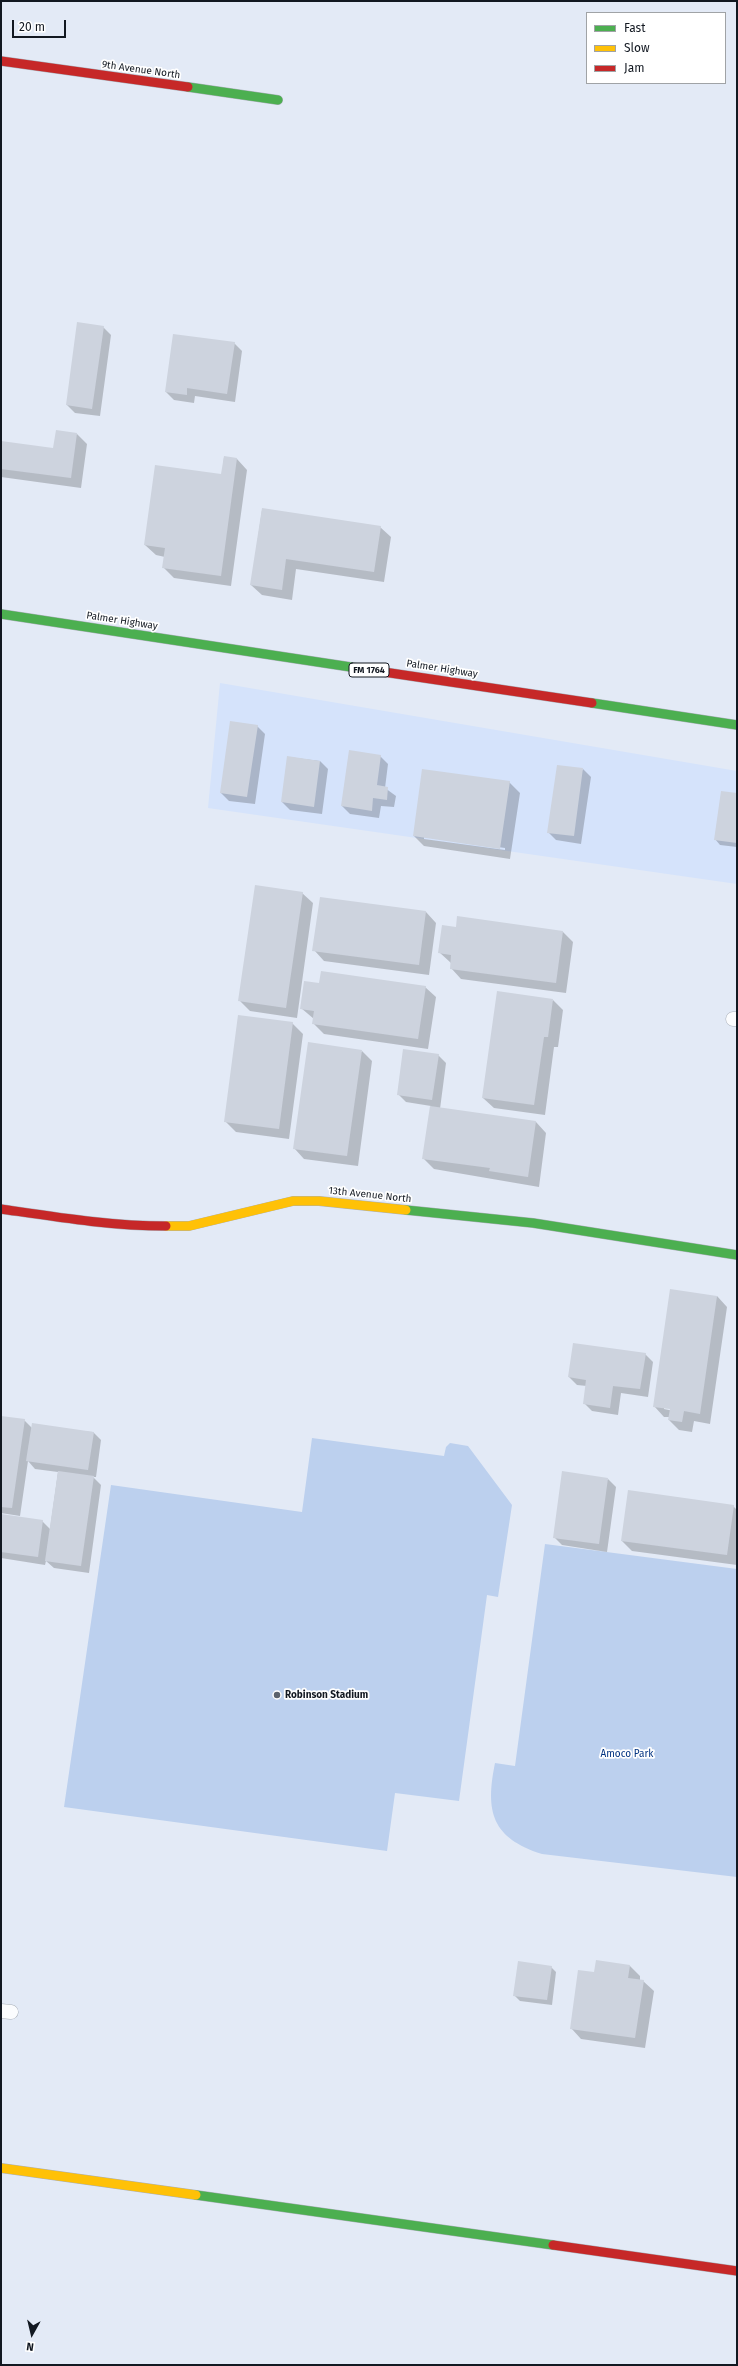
<!DOCTYPE html>
<html>
<head>
<meta charset="utf-8">
<style>
	body { margin:0 }
	#map { position:relative; width:738px; height:2366px; overflow:hidden; background:#e3eaf6; font-family:"Fira Sans",sans-serif }
	canvas { display:block }
	.frame { position:absolute; inset:0; border:2px solid #121821; pointer-events:none }
	.legend { position:absolute; left:586px; top:12px; width:140px; height:72px; box-sizing:border-box; background:#fff; border:1px solid #a0a3a6; margin:0; padding:5px 7px; list-style:none; font-size:12px; color:#121821 }
	.legend li { display:flex; align-items:center; gap:8px; height:20px }
	.legend b { width:20px; border:1px solid #a0a3a6 }
	.north { position:absolute; left:12px; top:2314px; width:40px; height:40px; -webkit-text-stroke:3px #fff; paint-order:stroke; rotate:188deg; font-size:11px; font-weight:700; line-height:16px; text-align:center; color:#121821 }
	.north::after { content:''; display:block; margin:auto; width:14px; height:18px; background:#121821; clip-path:polygon(50% 0,100% 100%,50% 72%,0 100%) }
	.scale { position:absolute; left:12px; top:20px; width:54px; height:18px; box-sizing:border-box; border:2px solid #121821; border-top:0; padding-left:5px; font-size:12px; line-height:14px; white-space:nowrap; color:#121821; -webkit-text-stroke:3px #fff; paint-order:stroke }
</style>
</head>
<body>
<div id="map">
<canvas width="738" height="2366"></canvas>
<div class="frame"></div>
<ul class="legend">
<li><b style="height:5px;background:#4caf50"></b>Fast</li>
<li><b style="height:5px;background:#ffc107"></b>Slow</li>
<li><b style="height:5px;background:#c62828"></b>Jam</li>
</ul>
<div class="north">N</div>
<div class="scale">20 m</div>
</div>
<script>
const c = document.querySelector('canvas').getContext('2d');
c.lineJoin = 'round';
function fillPath(path, color) { c.fillStyle = color; c.fill(path, 'evenodd'); }
function strokePath(path, color, width, dash) { c.strokeStyle = color; c.lineWidth = width; c.lineCap = dash ? 'butt' : 'round'; c.setLineDash(dash || []); c.stroke(path); }
function label(font, color, halo, rows, align = 'center') {
  c.font = font + ' "Fira Sans",sans-serif'; c.lineWidth = 3.5; c.setLineDash([]); c.textBaseline = 'middle'; c.strokeStyle = halo; c.fillStyle = color; for (const [text, x, y, turn = 0] of rows) {
    c.save(); c.translate(x, y); c.rotate((+turn || 0) * Math.PI / 180); c.textAlign = isNaN(turn) ? turn : align; if (halo) c.strokeText(text, 0, 0); c.fillText(text, 0, 0); c.restore();
  }
}
fillPath(new Path2D(`
	M 220,683 L 737,771 L 737,884 L 208,808 Z`), '#d5e3fb');
fillPath(new Path2D(`
	M 312,1438 L 444,1456 L 446,1447 L 450,1443 L 468,1446 L 512,1505 L 498,1597 L 487,1595 L 459,1801 L 395,1793 L 387,1851 L 64,1807 L 111,1485 L 302,1512 Z
	M 545,1544 L 737,1569 L 737,1877 L 542,1854 C 492,1838 485,1812 495,1763 L 515,1766 Z`), '#bcd0ee');
fillPath(new Path2D(`
	M 103,327 L 111,335 L 100,416 L 75,413 L 67,405 Z
	M 234,343 L 242,351 L 235,402 L 195,396 L 194,403 L 174,400 L 166,392 Z
	M 77,434 L 87,444 L 81,488 L 1,477 L 1,442 L 54,449 Z
	M 224,457 L 237,459 L 247,470 L 231,586 L 174,578 L 163,567 L 165,557 L 156,555 L 145,545 L 222,475 Z
	M 262,510 L 380,527 L 391,537 L 384,582 L 296,569 L 292,600 L 262,595 L 251,585 Z
	M 257,726 L 265,734 L 255,804 L 229,801 L 221,793 Z
	M 380,756 L 388,764 L 385,788 L 396,796 L 394,807 L 381,806 L 379,818 L 350,814 L 342,806 Z
	M 288,757 L 320,761 L 328,769 L 322,814 L 290,810 L 282,802 Z
	M 583,769 L 591,777 L 581,844 L 556,840 L 548,832 Z
	M 509,782 L 520,793 L 510,859 L 424,846 L 414,836 ZM 424,837 L 505,848 L 505,850 L 424,839 Z
	M 737,794 L 737,847 L 720,845 L 715,839 Z
	M 302,893 L 313,903 L 297,1018 L 250,1011 L 240,1001 Z
	M 426,912 L 436,923 L 429,975 L 324,961 L 314,950 Z
	M 563,932 L 573,942 L 566,993 L 461,979 L 451,968 L 451,963 L 439,952 Z
	M 320,984 L 425,987 L 436,997 L 428,1049 L 324,1034 L 314,1024 L 314,1019 L 301,1008 Z
	M 553,1000 L 563,1010 L 558,1047 L 554,1047 L 545,1115 L 494,1108 L 483,1098 Z
	M 292,1023 L 303,1034 L 289,1139 L 236,1132 L 225,1121 Z
	M 362,1051 L 372,1061 L 358,1166 L 304,1159 L 294,1148 Z
	M 438,1055 L 446,1063 L 440,1109 L 536,1122 L 546,1133 L 539,1187 L 434,1169 L 424,1159 L 431,1106 L 406,1102 L 398,1094 Z
	M 717,1296 L 727,1307 L 710,1424 L 694,1421 L 692,1432 L 679,1430 L 669,1420 L 669,1417 L 664,1417 L 654,1406 ZM 664,1407 L 675,1409 L 674,1411 L 664,1409 Z
	M 645,1354 L 653,1362 L 648,1397 L 621,1393 L 618,1415 L 592,1411 L 584,1403 L 587,1386 L 577,1385 L 569,1377 Z
	M 1,1417 L 24,1420 L 32,1428 L 93,1432 L 101,1440 L 96,1477 L 93,1477 L 101,1485 L 89,1573 L 54,1568 L 46,1561 L 45,1565 L 1,1558 L 1,1515 L 42,1521 L 50,1529 L 58,1472 L 35,1469 L 28,1461 L 20,1516 L 1,1513 Z
	M 608,1479 L 616,1487 L 607,1552 L 562,1545 L 554,1537 Z
	M 733,1506 L 737,1510 L 737,1565 L 632,1551 L 622,1541 Z
	M 630,1966 L 640,1976 L 640,1980 L 643,1981 L 654,1991 L 645,2048 L 581,2039 L 571,2028 L 595,1973 Z
	M 551,1967 L 556,1972 L 552,2005 L 520,2001 L 514,1995 Z`), '#0003');
fillPath(new Path2D(`
	M 77,322 L 104,326 L 92,409 L 66,405 Z
	M 173,334 L 235,342 L 227,394 L 187,388 L 187,395 L 165,392 Z
	M 56,430 L 77,433 L 71,478 L 1,469 L 1,441 L 53,448 Z
	M 224,456 L 237,458 L 221,576 L 162,568 L 165,548 L 144,545 L 155,465 L 221,474 Z
	M 262,508 L 381,526 L 374,572 L 286,559 L 282,590 L 250,585 Z
	M 230,721 L 258,725 L 247,797 L 220,793 Z
	M 349,750 L 381,755 L 377,785 L 388,787 L 387,800 L 373,798 L 372,811 L 341,806 Z
	M 287,756 L 320,761 L 314,807 L 281,802 Z
	M 557,765 L 583,768 L 574,836 L 547,833 Z
	M 422,769 L 510,781 L 500,849 L 413,836 Z
	M 721,791 L 737,793 L 737,843 L 714,840 Z
	M 255,885 L 303,892 L 286,1008 L 238,1001 Z
	M 320,897 L 426,911 L 419,965 L 312,951 Z
	M 457,916 L 563,931 L 556,983 L 450,969 L 451,955 L 438,953 L 442,925 L 456,927 Z
	M 321,971 L 426,986 L 418,1039 L 312,1024 L 314,1011 L 300,1009 L 304,981 L 319,983 Z
	M 497,991 L 553,999 L 548,1037 L 544,1037 L 534,1105 L 482,1098 Z
	M 238,1015 L 293,1022 L 279,1129 L 224,1122 Z
	M 308,1042 L 362,1050 L 347,1156 L 293,1149 Z
	M 403,1049 L 439,1054 L 432,1100 L 397,1095 Z
	M 430,1106 L 536,1121 L 528,1177 L 489,1171 L 490,1168 L 422,1159 Z
	M 670,1289 L 717,1296 L 700,1414 L 684,1411 L 682,1422 L 668,1420 L 670,1409 L 653,1407 Z
	M 573,1343 L 646,1353 L 640,1389 L 613,1386 L 610,1408 L 583,1404 L 586,1380 L 568,1377 Z
	M 1,1416 L 25,1419 L 12,1508 L 1,1507 Z
	M 32,1423 L 94,1432 L 88,1470 L 26,1461 Z
	M 58,1471 L 94,1476 L 81,1566 L 45,1561 Z
	M 562,1471 L 608,1478 L 599,1544 L 553,1538 Z
	M 628,1490 L 734,1505 L 727,1555 L 621,1541 Z
	M 1,1514 L 43,1520 L 38,1557 L 1,1552 Z
	M 596,1960 L 630,1965 L 628,1978 L 644,1980 L 635,2038 L 570,2029 L 578,1970 L 594,1972 Z
	M 518,1961 L 552,1966 L 547,2000 L 513,1996 Z`), '#cdd3de');
const street = new Path2D(`
	M 733,1019 L 737,1019
	M 1,2011 L 11,2012`);
const fast = new Path2D(`
	M 188,87 L 278,100
	M 1,614 L 377,671
	M 592,703 L 737,725
	M 406,1210 L 533,1223 L 737,1255
	M 196,2195 L 553,2245`);
const slow = new Path2D(`
	M 166,1226 L 189,1226 L 293,1201 L 319,1201 L 406,1210
	M 1,2168 L 196,2195`);
const jam = new Path2D(`
	M 1,61 L 188,87
	M 377,671 L 592,703
	M 1,1209 C 56,1217 111,1226 166,1226
	M 553,2245 L 737,2271`);
strokePath(street, '#a9afb8', 15);
strokePath(fast, '#a9afb8', 10);
strokePath(slow, '#a9afb8', 10);
strokePath(jam, '#a9afb8', 10);
strokePath(street, '#fbfcfe', 14);
strokePath(fast, '#4caf50', 9);
strokePath(slow, '#ffc107', 9);
strokePath(jam, '#c62828', 9);
for (const [x, y, r, color] of [
	[277,1695,4,"#5b626c"]
]) { const dot = new Path2D(); dot.arc(x, y, r, 0, 2 * Math.PI); c.fillStyle = color; c.fill(dot); strokePath(dot, '#fff', 1.5); }
for (const [x, y, w] of [
	[369,670,40]
]) { const box = new Path2D(); box.roundRect(x - w / 2, y - 7, w, 14, 3); c.fillStyle = '#fff'; c.fill(box); strokePath(box, '#121821', 1); }
label('bold 9px', '#121821', null, [
	["FM 1764",369,670]
]);
label('10px', '#121821', '#fff', [
	["9th Avenue North",141,70,8],
	["Palmer Highway",122,621,9],
	["Palmer Highway",442,669,9],
	["13th Avenue North",370,1195,6]
]);
label('bold 10px', '#121821', '#fff', [
	["Robinson Stadium",285,1695]
], 'left');
label('10px', '#003280', '#fff', [
	["Amoco Park",627,1754]
]);
</script>
</body>
</html>
